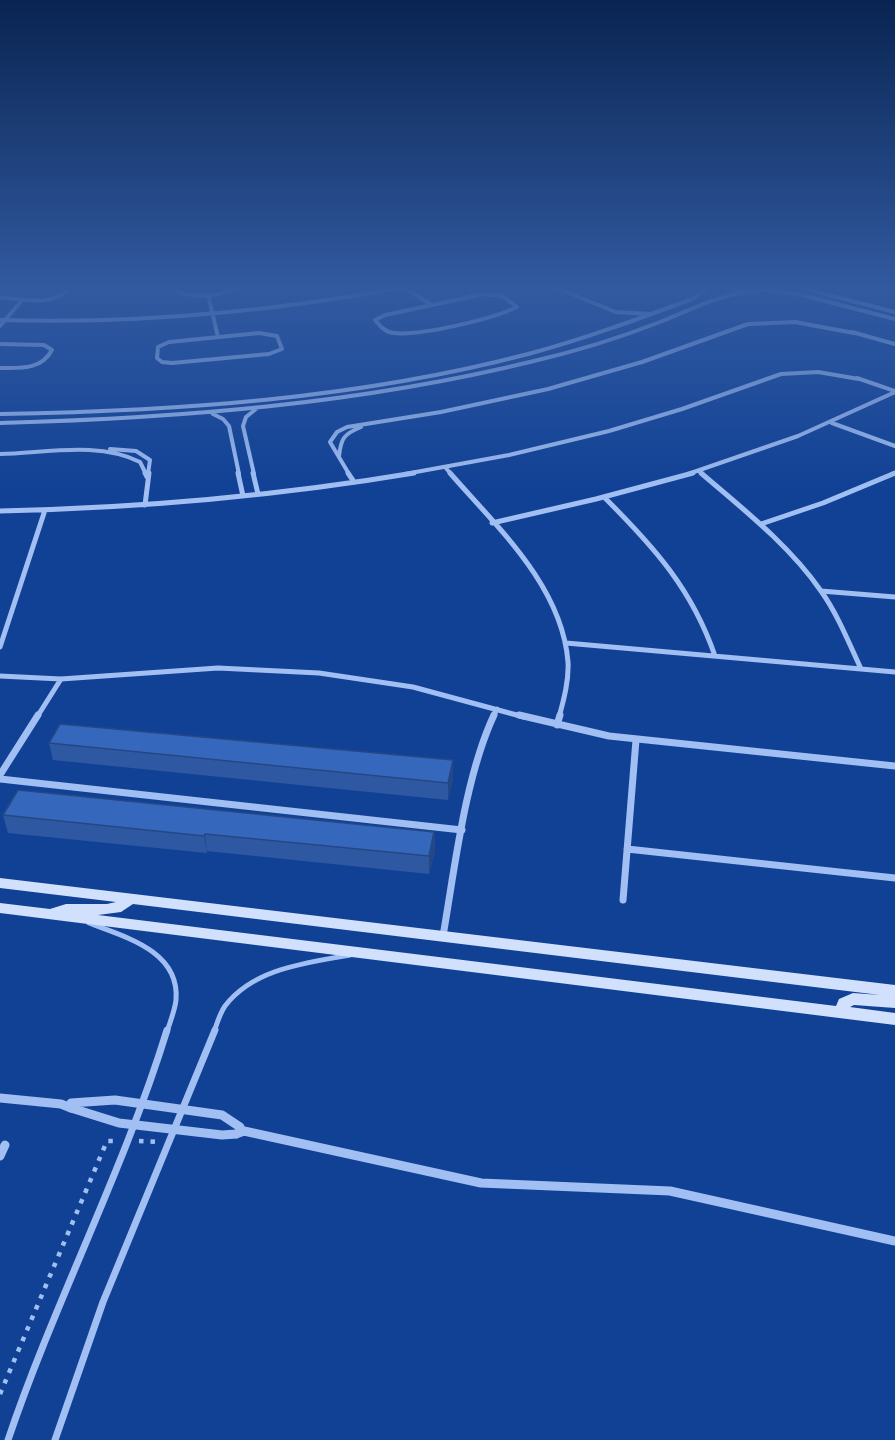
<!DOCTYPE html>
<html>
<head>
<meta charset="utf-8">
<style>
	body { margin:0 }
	canvas { display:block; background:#114195 }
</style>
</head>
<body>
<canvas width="895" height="1440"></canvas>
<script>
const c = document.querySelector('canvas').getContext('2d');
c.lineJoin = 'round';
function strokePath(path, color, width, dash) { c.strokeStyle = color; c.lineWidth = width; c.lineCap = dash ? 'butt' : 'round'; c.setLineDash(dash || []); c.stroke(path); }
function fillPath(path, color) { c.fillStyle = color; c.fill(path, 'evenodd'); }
strokePath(new Path2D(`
	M 139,1141 L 159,1142
	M 0,1394 L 107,1141 L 117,1141`), '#a1bff3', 4.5, [4.5, 7]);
strokePath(new Path2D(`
	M 89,923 C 125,937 180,951 176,1000 C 175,1010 170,1022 167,1032
	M 214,1032 C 217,1023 220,1013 225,1006 C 254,968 307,963 350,955`), '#a1bff3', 5);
strokePath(new Path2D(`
	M 8,1440 C 55,1301 124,1170 167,1030
	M 55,1440 L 103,1302 L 215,1030`), '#a1bff3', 7);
strokePath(new Path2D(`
	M 176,287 L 178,292 C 197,298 219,297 236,287
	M 403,287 L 432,305
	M 554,287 L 616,312 L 650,314
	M 717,287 L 753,292 L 780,287
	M 798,287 L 895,312
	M 768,290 L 798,294 L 895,319
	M 208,294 L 218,337
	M 484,294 L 502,296 L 517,307 C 492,319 421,336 394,333 C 385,332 380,326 375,320 L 385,315 Z
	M 0,297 C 24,300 53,307 71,287
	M 0,320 C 137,324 270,312 405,287
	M 0,326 L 23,299
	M 852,332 L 895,344
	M 259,333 L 277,336 L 282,349 L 269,354 L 172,363 L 162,362 L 157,358 L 158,347 L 169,342 Z
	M 0,344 L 44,345 L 52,350 C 41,370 21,368 0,368
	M 857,378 L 895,391
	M 0,414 C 177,411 356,399 528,354 C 584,339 638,319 692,299 L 703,292 L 706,287
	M 213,414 L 223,419 L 229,426 L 239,474
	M 0,423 C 180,418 359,404 534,361 C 577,351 619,338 660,322 C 688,311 714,297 745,292
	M 832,423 L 895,446
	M 110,449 L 136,451 L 150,460 L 148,474
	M 0,454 C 45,453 99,441 140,462 L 146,474
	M 339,456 C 341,438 344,434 361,427
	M 445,467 L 451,474
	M 699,471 L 703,474
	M 254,474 L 243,426 L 246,417 L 256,409
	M 349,474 L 330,442 L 337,432 L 347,427 L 441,412 L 548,389 L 642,362 L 748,324 L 795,322 L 854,333
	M 405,474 L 509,455 L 609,431 L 682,409 L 781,374 L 818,372 L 859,379
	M 688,474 L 798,436 L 895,392
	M 892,474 L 895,473`), '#a1bff3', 4);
strokePath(new Path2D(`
	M 145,473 L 147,477
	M 238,473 L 243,496
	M 253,473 L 258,494
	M 348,473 L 354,482
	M 450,473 C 497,527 562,586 568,662 C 569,680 564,699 559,717
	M 701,473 C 743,509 789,545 821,591 C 838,615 849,643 861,669
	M 605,498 C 654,547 692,589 715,656
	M 145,505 L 149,473
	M 0,511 C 139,508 277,496 414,473
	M 492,523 L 596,499 L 693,473
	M 761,524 L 823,503 L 895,473
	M 821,591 L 895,597
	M 566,643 L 895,672
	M 0,647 L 45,510
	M 0,676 L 61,679 L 218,668 L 319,673 L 413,687 L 524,717
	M 37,717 L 61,679
	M 493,717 L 497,709`), '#a1bff3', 5);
strokePath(new Path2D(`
	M 519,715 L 609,736 L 895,766
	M 557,725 L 560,715
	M 0,775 L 38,715
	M 0,779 L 462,830
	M 627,849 L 895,878
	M 623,900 L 636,740
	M 443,936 C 455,867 465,777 494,715`), '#a1bff3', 7);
strokePath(new Path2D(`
	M 0,1098 L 61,1104 L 71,1108
	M 236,1134 L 244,1131 L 481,1183 L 670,1191 L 895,1241
	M 0,1156 L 5,1145`), '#a1bff3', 9);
fillPath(new Path2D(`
	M 0,878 L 895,985 L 895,1008 L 854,1005 L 850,1007 L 895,1013 L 895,1025 L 0,913 L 0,903 L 50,909 L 66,904 L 107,904 L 116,902 L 0,888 ZM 133,904 L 880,995 L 853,993 L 839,999 L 836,1006 L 98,915 L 121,912 Z`), '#d0e0fd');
strokePath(new Path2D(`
	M 71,1103 L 115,1100 L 222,1115 L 240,1127
	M 71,1108 L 119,1123 L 222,1135 L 236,1134`), '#a1bff3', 9);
fillPath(new Path2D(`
	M 49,743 L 453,760 L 453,778 L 448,800 L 53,760 Z
	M 3,815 L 434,832 L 435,850 L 429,874 L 207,851 L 207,853 L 8,833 Z`), '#2e59a2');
fillPath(new Path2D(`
	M 453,760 L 453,778 L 448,800 L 448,783 Z
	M 434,832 L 435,850 L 429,874 L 429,856 Z
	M 205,834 L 207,851 L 207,853 L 204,836 Z`), '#254884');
const building = new Path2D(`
	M 60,724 L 453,760 L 448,783 L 49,743 Z
	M 18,790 L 434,832 L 429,856 L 205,834 L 204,836 L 3,815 Z`);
fillPath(building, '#3567bc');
strokePath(building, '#254884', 1.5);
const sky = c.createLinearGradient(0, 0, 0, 488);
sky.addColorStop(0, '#092452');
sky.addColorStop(0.59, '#325aa0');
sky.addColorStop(1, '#325aa000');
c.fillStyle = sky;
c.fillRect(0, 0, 895, 488);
</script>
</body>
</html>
